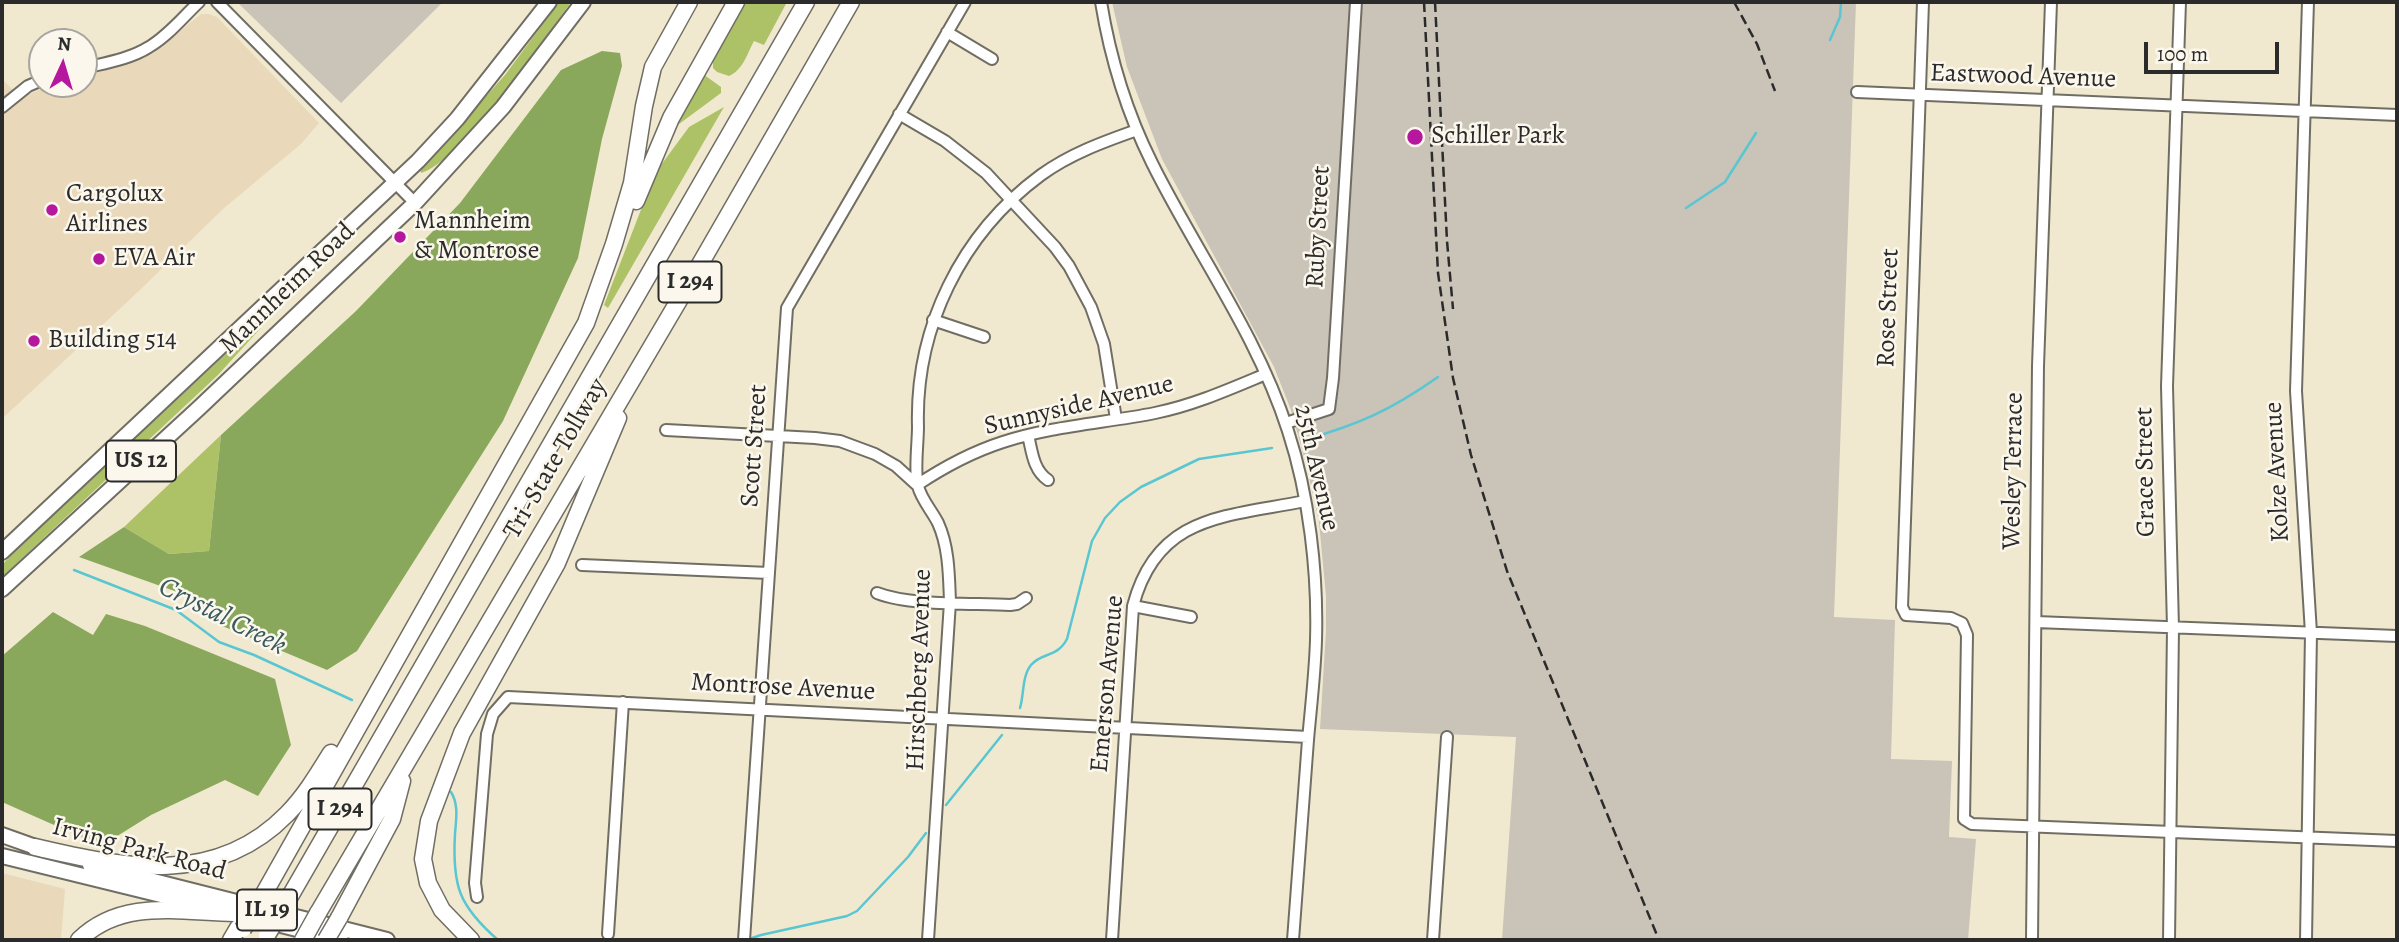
<!DOCTYPE html>
<html>
<head>
<meta charset="utf-8">
<style>
	body { margin:0 }
	#map { position:relative; width:2399px; height:942px; overflow:hidden; background:#f1e9cf; font-family:Alegreya,serif }
	canvas { display:block }
	.frame { position:absolute; inset:0; border:4px solid #2b2b2b; pointer-events:none }
	.north { position:absolute; left:28px; top:28px; width:70px; height:70px; box-sizing:border-box; background:#fbf7ec; border:2px solid #a8a59f; border-radius:50%; rotate:4deg; font-size:19px; font-weight:700; line-height:28px; text-align:center; color:#2b2b2b }
	.north::after { content:''; display:block; margin:auto; width:24px; height:32px; background:#b5179e; clip-path:polygon(50% 0,100% 100%,50% 72%,0 100%) }
	.scale { position:absolute; left:2144px; top:42px; width:135px; height:32px; box-sizing:border-box; border:4px solid #2b2b2b; border-top:0; padding-left:9px; font-size:21px; line-height:24px; white-space:nowrap; color:#2b2b2b; -webkit-text-stroke:5px #fbf7ec; paint-order:stroke }
</style>
</head>
<body>
<div id="map">
<canvas width="2399" height="942"></canvas>
<div class="frame"></div>
<div class="north">N</div>
<div class="scale">100 m</div>
</div>
<script>
const c = document.querySelector('canvas').getContext('2d');
c.lineJoin = 'round';
function fillPath(path, color) { c.fillStyle = color; c.fill(path, 'evenodd'); }
function strokePath(path, color, width, dash) { c.strokeStyle = color; c.lineWidth = width; c.lineCap = dash ? 'butt' : 'round'; c.setLineDash(dash || []); c.stroke(path); }
function label(font, color, halo, rows, align = 'center') {
  c.font = font + ' Alegreya,serif'; c.lineWidth = 5; c.setLineDash([]); c.textBaseline = 'middle'; c.strokeStyle = halo; c.fillStyle = color; for (const [text, x, y, turn = 0] of rows) {
    c.save(); c.translate(x, y); c.rotate((+turn || 0) * Math.PI / 180); c.textAlign = isNaN(turn) ? turn : align; if (halo) c.strokeText(text, 0, 0); c.fillText(text, 0, 0); c.restore();
  }
}
fillPath(new Path2D(`
	M 201,14 L 209,14 L 217,17 L 319,123 L 301,144 L 223,209 L 141,289 L 2,419 L 2,79 L 21,98 L 52,84 L 84,84 L 84,74 L 126,64 L 152,54 Z
	M 2,873 L 65,889 L 61,940 L 2,940 Z`), '#e9d9ba');
fillPath(new Path2D(`
	M 237,2 L 443,2 L 341,103 Z
	M 1112,2 L 1856,2 L 1834,617 L 1895,620 L 1891,759 L 1952,761 L 1949,837 L 1976,839 L 1968,940 L 1502,940 L 1516,737 L 1320,729 L 1326,631 L 1326,596 L 1319,522 L 1306,464 L 1291,410 L 1274,367 L 1162,159 L 1127,67 Z`), '#c9c3b8');
fillPath(new Path2D(`
	M 559,2 L 571,2 C 547,37 458,164 421,173 L 420,170 L 505,75 Z
	M 741,2 L 787,2 L 764,45 L 754,41 C 747,54 743,70 729,76 L 717,72 L 713,68 L 713,59 Z
	M 703,74 L 721,87 L 721,93 L 675,127 Z
	M 724,107 L 608,308 L 604,305 L 649,189 L 661,165 L 689,127 Z
	M 277,306 L 279,308 L 218,375 L 2,577 L 2,565 L 15,551 Z
	M 221,435 L 209,551 L 169,554 L 124,527 Z`), '#adc267');
fillPath(new Path2D(`
	M 602,51 L 620,53 L 622,66 L 602,139 L 578,258 L 503,421 L 357,651 L 327,670 L 220,625 L 183,594 L 79,557 L 124,527 L 169,554 L 209,551 L 221,435 L 356,311 L 460,203 L 561,70 Z
	M 53,612 L 93,635 L 106,614 L 145,626 L 275,679 L 291,745 L 258,796 L 225,780 L 151,815 L 106,843 L 88,840 L 2,802 L 2,656 Z`), '#8aa85c');
strokePath(new Path2D(`
	M 1830,40 L 1840,17 L 1841,2
	M 1686,208 L 1725,182 L 1756,133
	M 1304,440 C 1360,424 1391,410 1438,377
	M 74,570 L 176,610 L 219,642 L 254,655 L 352,700
	M 1020,708 C 1024,695 1022,676 1031,665 C 1042,652 1057,658 1067,639 L 1092,541 L 1105,518 L 1120,502 L 1141,487 L 1199,459 L 1272,448
	M 451,792 C 459,805 456,820 455,834 C 452,886 459,906 498,940
	M 946,805 L 1002,735
	M 749,939 L 761,935 L 847,916 L 857,911 L 908,857 L 926,833`), '#59c6d1', 2.5);
const minor = new Path2D(`
	M 217,2 L 415,203
	M 1101,2 C 1110,57 1127,113 1152,163 C 1196,252 1257,334 1288,431 C 1309,495 1318,573 1316,640 C 1315,673 1311,706 1308,740 C 1303,807 1298,873 1293,940
	M 1923,2 L 1902,607 L 1906,615 L 1951,618 L 1962,623 L 1967,635 L 1964,819 L 1972,824 L 2397,841
	M 947,32 L 992,59
	M 84,68 C 105,63 130,59 149,47 C 168,36 183,17 199,2
	M 1857,92 L 2397,115
	M 2,107 L 28,86 L 42,80
	M 899,114 L 945,141 L 986,173 L 1055,247 L 1069,266 L 1091,307 L 1104,344 L 1116,419
	M 933,320 L 984,337
	M 1286,423 L 1329,409 L 1333,378 L 1356,2
	M 666,430 L 815,438 L 840,441 L 875,454 L 896,466 L 917,485 C 944,467 972,452 1003,442 C 1052,426 1105,423 1155,413 C 1194,405 1230,389 1266,374
	M 1028,435 C 1032,451 1033,470 1048,480
	M 582,565 L 769,573
	M 877,593 C 910,606 972,603 1010,605 L 1017,604 L 1026,598
	M 1133,606 L 1191,617
	M 2036,622 L 2397,636
	M 477,897 L 475,883 L 487,734 L 493,714 L 508,697 L 1308,737
	M 608,934 L 623,702
	M 744,940 L 787,308 L 965,2
	M 928,940 L 950,602 C 949,576 949,547 938,523 C 932,511 921,499 918,486 C 914,473 918,443 918,427 C 915,328 961,234 1041,175 C 1070,154 1103,142 1137,130
	M 1112,940 L 1133,606 C 1157,514 1226,517 1305,501
	M 1433,940 L 1447,737
	M 2032,940 L 2038,366 L 2051,2
	M 2169,940 L 2173,628 L 2167,386 L 2180,2
	M 2306,940 L 2311,633 L 2296,391 L 2308,2`);
const major = new Path2D(`
	M 2,552 L 418,161 L 457,119 L 549,2
	M 2,589 L 199,408 L 415,203 L 503,107 L 583,2
	M 2,835 L 44,850
	M 2,856 L 214,908
	M 90,865 L 387,940
	M 241,915 L 341,940`);
const highway = new Path2D(`
	M 636,201 L 671,118 L 736,2
	M 35,847 C 124,868 216,887 287,814 C 305,796 318,774 331,753
	M 261,899 L 586,323 L 614,244 L 632,183 L 644,106 L 653,67 L 689,2
	M 285,905 L 806,2
	M 318,913 L 695,273 L 851,2
	M 339,918 L 392,819 L 402,781
	M 79,940 C 122,898 180,912 234,913
	M 231,940 L 238,928
	M 471,940 L 442,910 L 428,883 L 423,859 L 429,821 L 462,733 L 557,563 L 618,418`);
strokePath(minor, '#706e64', 14);
strokePath(major, '#706e64', 18);
strokePath(highway, '#706e64', 19);
strokePath(minor, '#fff', 10);
strokePath(major, '#fff', 14);
strokePath(highway, '#fff', 16);
strokePath(new Path2D(`
	M 1424,2 L 1438,273 L 1453,378 L 1471,455 L 1507,571 L 1659,940
	M 1435,2 L 1447,241 L 1453,309
	M 1734,2 L 1757,44 L 1775,91`), '#2b2b2b', 2.5, [10, 5]);
const highwayBridge = new Path2D(`
	M 243,929 L 261,899
	M 267,935 L 285,905
	M 303,940 L 318,913
	M 326,940 L 339,918`);
strokePath(highwayBridge, '#706e64', 19, []);
strokePath(highwayBridge, '#fff', 16);
for (const [x, y, r, color] of [
	[1415,137,9,"#b5179e"],
	[52,210,7,"#b5179e"],
	[400,237,7,"#b5179e"],
	[99,259,7,"#b5179e"],
	[34,341,7,"#b5179e"]
]) { const dot = new Path2D(); dot.arc(x, y, r, 0, 2 * Math.PI); c.fillStyle = color; c.fill(dot); strokePath(dot, '#fbf7ec', 2.5); }
for (const [x, y, w] of [
	[690,282,63],
	[141,461,70],
	[340,809,63],
	[267,910,60]
]) { const box = new Path2D(); box.roundRect(x - w / 2, y - 20.5, w, 41, 5); c.fillStyle = '#fbf7ec'; c.fill(box); strokePath(box, '#2b2b2b', 2); }
label('bold 24px', '#2b2b2b', null, [
	["I 294",690,282],
	["US 12",141,461],
	["I 294",340,809],
	["IL 19",267,910]
]);
label('26px', '#2b2b2b', '#fbf7ec', [
	["Eastwood Avenue",2023,77,2],
	["Ruby Street",1319,227,-87],
	["Mannheim Road",288,289,-44],
	["Rose Street",1889,308,-88],
	["Sunnyside Avenue",1079,406,-13],
	["Scott Street",755,446,-86],
	["Tri-State Tollway",556,459,-60],
	["25th Avenue",1316,468,77],
	["Wesley Terrace",2014,471,-89],
	["Grace Street",2146,472,-91],
	["Kolze Avenue",2278,472,-93],
	["Hirschberg Avenue",920,670,-88],
	["Emerson Avenue",1108,684,-85],
	["Montrose Avenue",783,688,3],
	["Irving Park Road",139,850,15]
]);
label('26px', '#2b2b2b', '#fbf7ec', [
	["Schiller Park",1431,137],
	["Cargolux",66,195],
	["Airlines",66,225],
	["Mannheim",414,222],
	["& Montrose",414,252],
	["EVA Air",113,259],
	["Building 514",48,341]
], 'left');
label('italic 28px', '#395a5d', '#fbf7ec', [
	["Crystal Creek",222,617,27]
]);
</script>
</body>
</html>
